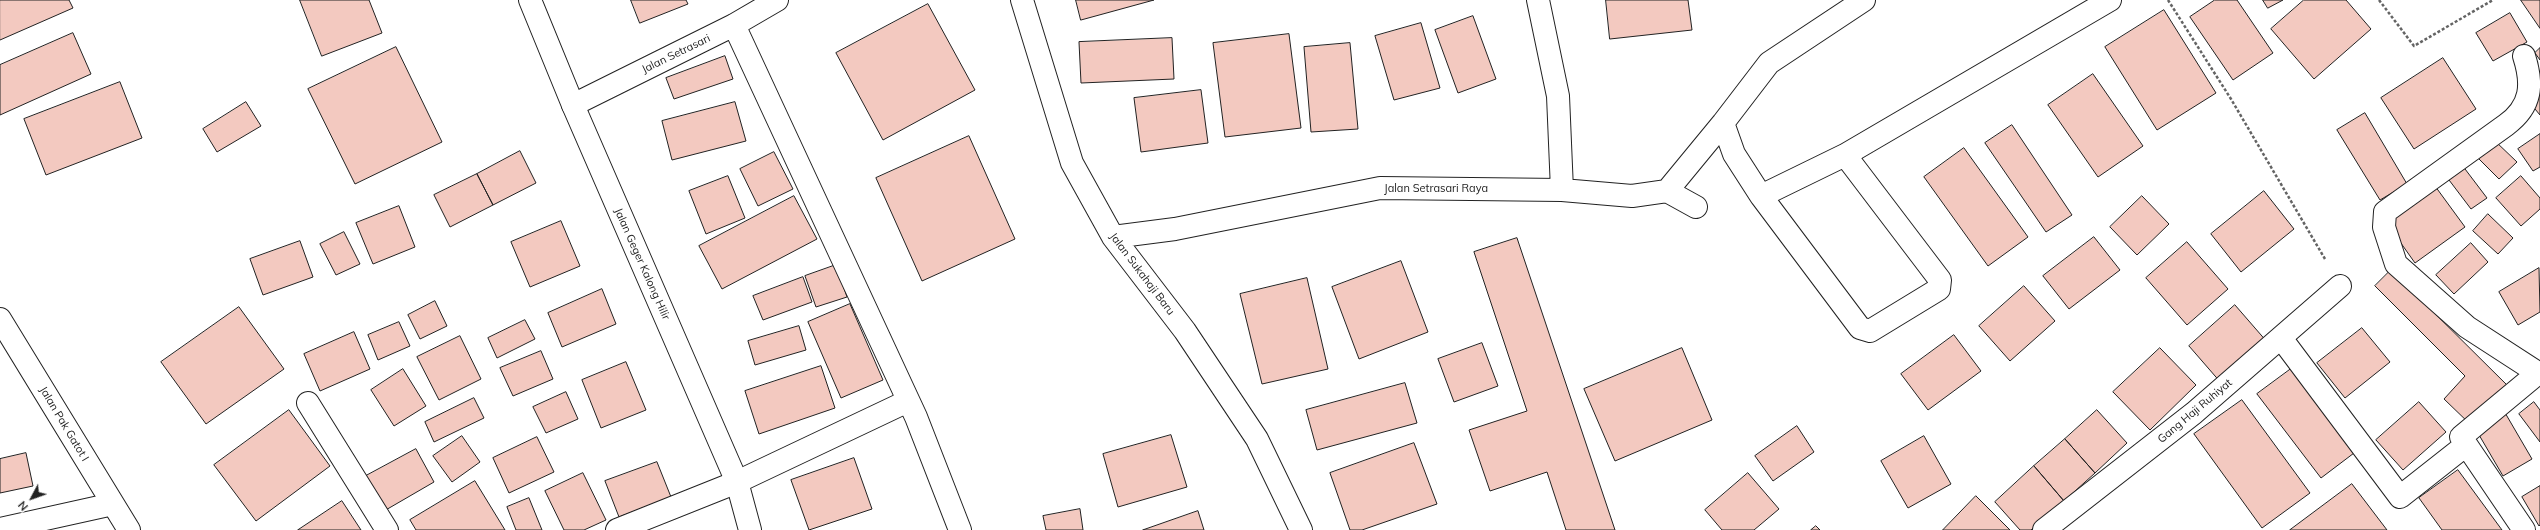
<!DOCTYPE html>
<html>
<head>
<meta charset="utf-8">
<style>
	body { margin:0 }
	#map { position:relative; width:2540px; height:530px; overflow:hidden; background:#fff; font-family:Mulish,sans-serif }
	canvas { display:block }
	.north { position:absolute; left:12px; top:478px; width:40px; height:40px; -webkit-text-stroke:3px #fff; paint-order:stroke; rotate:229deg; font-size:11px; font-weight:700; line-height:16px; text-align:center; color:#222 }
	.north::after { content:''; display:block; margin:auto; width:14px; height:18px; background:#222; clip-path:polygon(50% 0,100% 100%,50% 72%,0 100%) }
</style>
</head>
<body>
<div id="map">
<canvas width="2540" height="530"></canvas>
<div class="north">N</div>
</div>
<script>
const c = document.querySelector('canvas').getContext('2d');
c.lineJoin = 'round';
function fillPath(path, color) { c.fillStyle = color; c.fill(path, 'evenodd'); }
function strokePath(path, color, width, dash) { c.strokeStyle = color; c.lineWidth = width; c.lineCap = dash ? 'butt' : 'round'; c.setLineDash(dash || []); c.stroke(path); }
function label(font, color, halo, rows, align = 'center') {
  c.font = font + ' Mulish,sans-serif'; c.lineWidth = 3; c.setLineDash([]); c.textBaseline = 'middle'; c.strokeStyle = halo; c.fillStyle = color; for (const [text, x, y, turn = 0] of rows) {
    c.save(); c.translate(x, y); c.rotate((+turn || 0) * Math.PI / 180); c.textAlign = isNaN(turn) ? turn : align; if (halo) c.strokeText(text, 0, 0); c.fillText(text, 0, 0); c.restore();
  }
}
const building = new Path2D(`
	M 0,0 L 69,0 L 73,8 L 0,40 Z
	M 300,0 L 369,0 L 382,33 L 322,56 Z
	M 631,0 L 686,0 L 688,4 L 640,23 Z
	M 1076,0 L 1154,0 L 1081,20 Z
	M 1606,0 L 1688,0 L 1692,30 L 1610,39 Z
	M 2215,0 L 2237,0 L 2273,53 L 2233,80 L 2190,17 Z
	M 2263,0 L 2283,0 L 2268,8 Z
	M 2304,0 L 2346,0 L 2371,29 L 2314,79 L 2271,29 Z
	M 2521,0 L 2540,0 L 2540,28 Z
	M 928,4 L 975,90 L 883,140 L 836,53 Z
	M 2164,10 L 2216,93 L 2157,130 L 2105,47 Z
	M 2510,13 L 2527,42 L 2493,61 L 2476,33 Z
	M 1473,16 L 1496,79 L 1458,93 L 1435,30 Z
	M 1421,23 L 1440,88 L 1394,100 L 1375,36 Z
	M 73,33 L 91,74 L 0,115 L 0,65 Z
	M 1289,34 L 1301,128 L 1225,137 L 1213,43 Z
	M 1172,38 L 1174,79 L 1081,83 L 1079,42 Z
	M 1350,43 L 1358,129 L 1311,132 L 1304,47 Z
	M 396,47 L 442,142 L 355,184 L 308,89 Z
	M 2540,48 L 2540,60 L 2535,53 Z
	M 725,56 L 733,79 L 674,99 L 666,78 Z
	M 2443,58 L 2476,109 L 2414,149 L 2381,98 Z
	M 2093,74 L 2143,146 L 2098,177 L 2048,105 Z
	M 120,82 L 142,138 L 46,175 L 24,119 Z
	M 1201,90 L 1208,143 L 1141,152 L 1134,98 Z
	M 2540,95 L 2540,115 L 2530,103 Z
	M 246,102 L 261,126 L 217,152 L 203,129 Z
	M 735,102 L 746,141 L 672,160 L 662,121 Z
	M 2365,113 L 2407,184 L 2380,200 L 2337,130 Z
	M 2012,125 L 2072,215 L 2046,232 L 1985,143 Z
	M 2540,134 L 2540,167 L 2533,171 L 2518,149 Z
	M 969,136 L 1015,239 L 922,281 L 876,178 Z
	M 2494,140 L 2517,162 L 2499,179 L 2477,157 Z
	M 1964,148 L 2028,237 L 1988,266 L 1924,177 Z
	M 520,151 L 536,183 L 493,205 L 477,174 Z
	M 774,152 L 793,189 L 758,206 L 740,169 Z
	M 2462,165 L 2487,198 L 2471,209 L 2446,176 Z
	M 477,174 L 493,205 L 450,227 L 434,195 Z
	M 728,176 L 745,218 L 706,234 L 689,191 Z
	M 2521,176 L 2540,198 L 2540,209 L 2521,226 L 2496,198 Z
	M 2435,186 L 2465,227 L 2415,263 L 2386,222 Z
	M 2264,191 L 2294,229 L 2241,272 L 2211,234 Z
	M 794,196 L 817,239 L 722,289 L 699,246 Z
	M 2142,196 L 2169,224 L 2137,255 L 2110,227 Z
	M 399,206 L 415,247 L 373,264 L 356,223 Z
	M 2488,214 L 2513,238 L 2498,254 L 2473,231 Z
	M 561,221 L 580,266 L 530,287 L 511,242 Z
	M 344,232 L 360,264 L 336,275 L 320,244 Z
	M 2094,237 L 2120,270 L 2069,309 L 2043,276 Z
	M 1517,238 L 1615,530 L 1566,530 L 1547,472 L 1490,491 L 1469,430 L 1527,411 L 1474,252 Z
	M 300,241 L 313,277 L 263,295 L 250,259 Z
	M 2187,242 L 2228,289 L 2187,325 L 2146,278 Z
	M 2471,243 L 2488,262 L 2454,294 L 2436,275 Z
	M 1401,261 L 1428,332 L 1359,359 L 1332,287 Z
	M 836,265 L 847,297 L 816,307 L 805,276 Z
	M 2539,268 L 2540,312 L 2518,325 L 2499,292 Z
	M 2391,270 L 2510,388 L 2472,426 L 2444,399 L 2465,376 L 2375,286 Z
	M 803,277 L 812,302 L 763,320 L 753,296 Z
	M 1307,278 L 1328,369 L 1262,384 L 1240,294 Z
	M 2024,286 L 2055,321 L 2010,361 L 1979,326 Z
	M 602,289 L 616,324 L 562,347 L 548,313 Z
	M 435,301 L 447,326 L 420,339 L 408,315 Z
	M 850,304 L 883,380 L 841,398 L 808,322 Z
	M 2235,305 L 2268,343 L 2222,384 L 2189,346 Z
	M 239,307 L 284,369 L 206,424 L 161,362 Z
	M 525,320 L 535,339 L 497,358 L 488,338 Z
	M 399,322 L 410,346 L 378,360 L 368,335 Z
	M 799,326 L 806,350 L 755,365 L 748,341 Z
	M 2362,328 L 2390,362 L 2345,398 L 2317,363 Z
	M 354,332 L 370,369 L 320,391 L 304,354 Z
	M 1954,335 L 1981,371 L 1928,410 L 1901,374 Z
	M 460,336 L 481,379 L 439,400 L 417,357 Z
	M 1482,343 L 1498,386 L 1454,402 L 1438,359 Z
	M 1682,348 L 1712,420 L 1615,461 L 1584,389 Z
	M 2160,348 L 2196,385 L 2150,430 L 2113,392 Z
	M 541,351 L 553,379 L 513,396 L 500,368 Z
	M 626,362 L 646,410 L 601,428 L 582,380 Z
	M 821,366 L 835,408 L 759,434 L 745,391 Z
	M 2295,366 L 2358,450 L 2321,478 L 2257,394 Z
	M 403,369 L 426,406 L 394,426 L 371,390 Z
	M 1405,383 L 1417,423 L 1317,450 L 1306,410 Z
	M 566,392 L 578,419 L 546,433 L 533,407 Z
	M 474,398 L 484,418 L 434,442 L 425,422 Z
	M 2242,400 L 2310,493 L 2262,528 L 2194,434 Z
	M 2419,402 L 2446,432 L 2403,470 L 2376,440 Z
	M 2534,402 L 2540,410 L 2540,442 L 2519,414 Z
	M 289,410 L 330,466 L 256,521 L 214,465 Z
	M 2097,410 L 2127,443 L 2095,473 L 2065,439 Z
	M 2504,411 L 2532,459 L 2503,476 L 2475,428 Z
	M 1797,426 L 1814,452 L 1773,481 L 1755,456 Z
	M 1171,435 L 1187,487 L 1118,507 L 1103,454 Z
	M 462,436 L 480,462 L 452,482 L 433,456 Z
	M 1924,436 L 1951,484 L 1908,508 L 1881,461 Z
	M 537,437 L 554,472 L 509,493 L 493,458 Z
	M 2065,439 L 2095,473 L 2064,501 L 2034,466 Z
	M 1414,443 L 1437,504 L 1362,530 L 1350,530 L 1330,473 Z
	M 416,449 L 434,482 L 384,511 L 364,477 Z
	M 26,453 L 33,486 L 0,493 L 0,459 Z
	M 854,458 L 872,509 L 809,530 L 791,480 Z
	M 657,462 L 671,497 L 619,517 L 605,481 Z
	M 2034,466 L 2064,501 L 2031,530 L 2020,530 L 1995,502 Z
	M 2458,470 L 2502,530 L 2442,530 L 2419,498 Z
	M 583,473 L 606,520 L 584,530 L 564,530 L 545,491 Z
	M 1748,473 L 1779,509 L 1754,530 L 1722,530 L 1705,510 Z
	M 475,481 L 505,530 L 416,530 L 410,520 Z
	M 2352,484 L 2387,530 L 2290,530 Z
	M 2540,486 L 2540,525 L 2539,526 L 2522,497 Z
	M 1976,496 L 2010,530 L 1943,530 Z
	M 529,498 L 542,530 L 516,530 L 507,507 Z
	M 342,501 L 361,530 L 298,530 Z
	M 1080,509 L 1083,530 L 1046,530 L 1043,516 Z
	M 1198,511 L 1204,530 L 1143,530 Z
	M 1816,526 L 1820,530 L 1811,530 Z`);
fillPath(building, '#f3c9c0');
strokePath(building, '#222', 1);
const minor = new Path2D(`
	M 1022,0 L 1072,163 L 1113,237 L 1185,331 L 1257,439 L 1301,530
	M 1538,0 L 1558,96 L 1562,190
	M 734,25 L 916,417 L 960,530
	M 2524,56 C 2533,84 2532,106 2506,125 L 2385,212 L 2384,227 L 2396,264 L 2467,327 L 2538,373 L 2461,437 L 2524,530
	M 573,105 L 734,25 L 777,0
	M 1723,123 L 1734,154 L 1761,196 L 1860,328 L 1870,331 L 1939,289 L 1940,280 L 1845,155 L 2110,0
	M 1667,191 L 1723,123 L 1769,63 L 1864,0
	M 1761,196 L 1845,155
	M 1113,237 L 1175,229 L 1380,188 L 1562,190 L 1632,196 L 1667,191 L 1696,207
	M 0,319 L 129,530
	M 2281,338 L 2400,497 L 2466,445
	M 308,403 L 387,530
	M 0,529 L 113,504
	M 617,530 L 737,482 L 908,401
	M 2044,530 L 2194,413 L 2340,286`);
const major = new Path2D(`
	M 530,0 L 573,105 L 737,482 L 750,530`);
strokePath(minor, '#222', 24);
strokePath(major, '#222', 24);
strokePath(new Path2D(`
	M 2168,0 L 2231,99 L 2325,259
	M 2379,0 L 2414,46 L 2493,0`), '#646464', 2.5, [3, 2]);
strokePath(minor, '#fff', 22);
strokePath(major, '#fff', 22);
label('11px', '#222', '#fff', [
	["Jalan Setrasari",676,54,-26],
	["Jalan Setrasari Raya",1436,189],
	["Jalan Geger Kalong Hilir",642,264,66],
	["Jalan Sukahaji Baru",1142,274,53],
	["Gang Haji Ruhiyat",2195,411,-40],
	["Jalan Pak Gatot I",64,424,59]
]);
</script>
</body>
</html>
